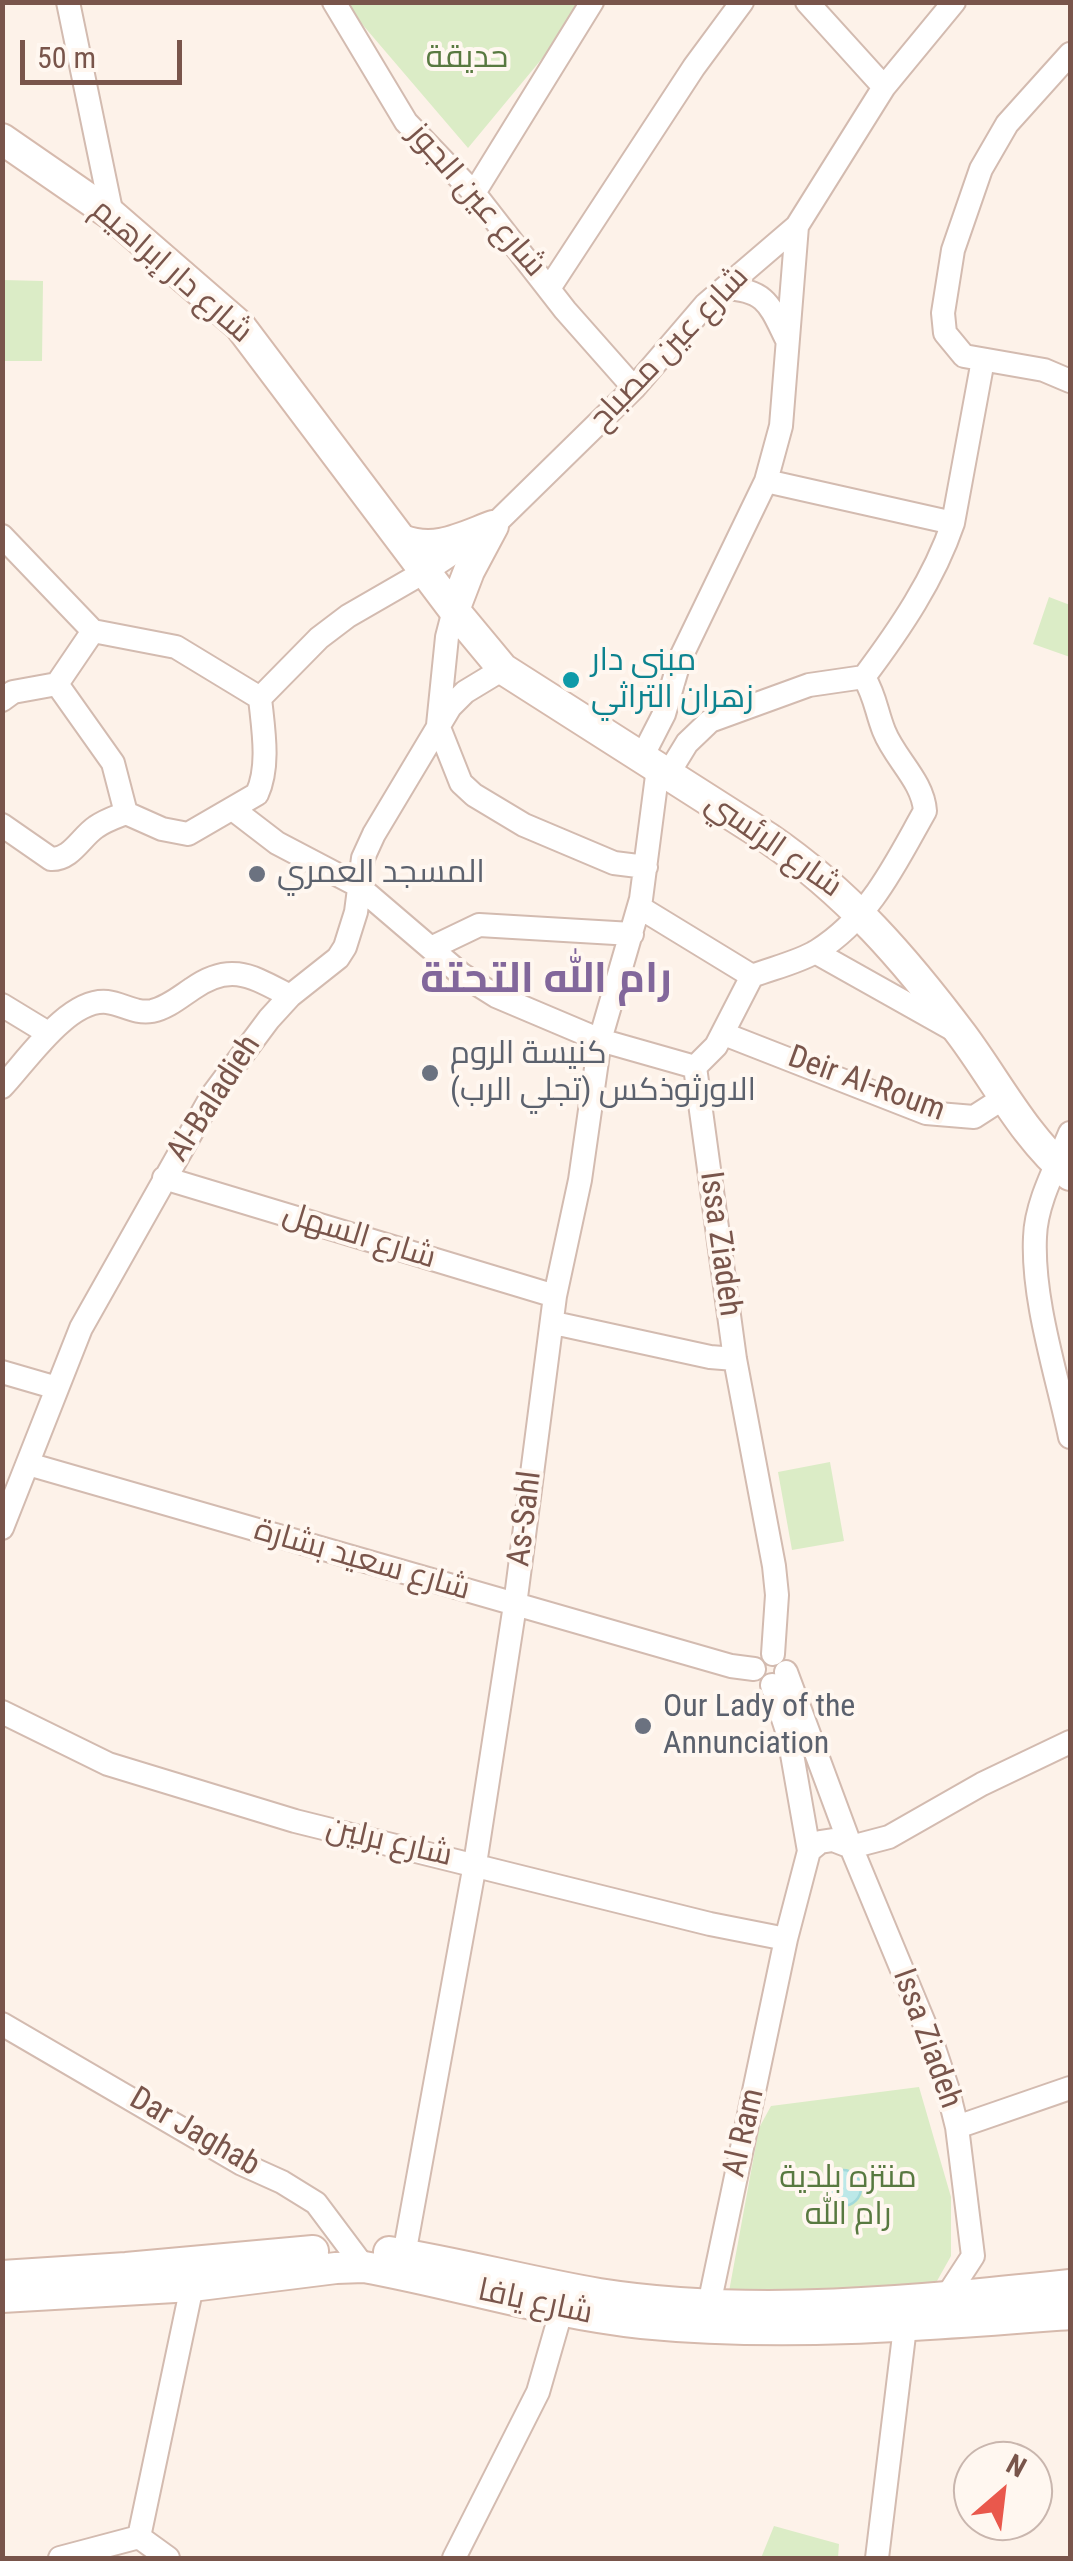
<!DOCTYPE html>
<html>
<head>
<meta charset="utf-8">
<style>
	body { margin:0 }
	#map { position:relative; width:1073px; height:2561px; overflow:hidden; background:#fdf2e9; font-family:"Roboto Condensed",sans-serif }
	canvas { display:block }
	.frame { position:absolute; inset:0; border:5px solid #79554b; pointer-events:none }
	.north { position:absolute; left:953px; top:2441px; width:100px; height:100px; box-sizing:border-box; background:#fff7f0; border:2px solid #c9b6ae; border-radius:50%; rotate:28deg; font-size:28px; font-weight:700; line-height:40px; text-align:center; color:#79554b }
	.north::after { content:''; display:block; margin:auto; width:35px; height:45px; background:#e9584c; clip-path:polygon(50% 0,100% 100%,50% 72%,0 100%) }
	.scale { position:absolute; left:20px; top:40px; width:162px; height:45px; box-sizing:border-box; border:5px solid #79554b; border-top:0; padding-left:12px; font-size:30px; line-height:35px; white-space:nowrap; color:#79554b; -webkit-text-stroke:8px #fff7f0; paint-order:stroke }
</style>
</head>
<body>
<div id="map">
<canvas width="1073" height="2561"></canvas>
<div class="frame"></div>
<div class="north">N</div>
<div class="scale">50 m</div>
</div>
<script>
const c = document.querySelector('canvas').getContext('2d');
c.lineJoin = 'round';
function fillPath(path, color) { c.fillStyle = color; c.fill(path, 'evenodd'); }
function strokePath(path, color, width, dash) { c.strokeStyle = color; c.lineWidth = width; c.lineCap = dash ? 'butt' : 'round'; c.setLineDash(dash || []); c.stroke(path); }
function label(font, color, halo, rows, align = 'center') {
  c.font = font + ' "Roboto Condensed",Cairo,sans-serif'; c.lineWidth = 8; c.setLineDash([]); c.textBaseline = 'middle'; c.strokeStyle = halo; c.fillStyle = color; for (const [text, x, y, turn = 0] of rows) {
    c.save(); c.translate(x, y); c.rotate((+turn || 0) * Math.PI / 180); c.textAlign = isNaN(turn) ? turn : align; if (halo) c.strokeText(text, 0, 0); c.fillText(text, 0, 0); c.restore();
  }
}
fillPath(new Path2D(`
	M 344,3 L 588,3 L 468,148 Z
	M 3,280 L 43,281 L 42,361 L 3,361 Z
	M 1049,597 L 1070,605 L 1070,657 L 1033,644 Z
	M 830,1462 L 844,1541 L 792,1550 L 778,1472 Z
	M 919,2087 L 951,2197 L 951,2256 L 928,2297 L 728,2297 L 759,2128 L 771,2106 Z
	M 774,2526 L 839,2544 L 838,2558 L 761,2558 Z`), '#dbecc6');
const water = new Path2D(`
	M825 2188a18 18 0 1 1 36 0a18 18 0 1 1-36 0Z`);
fillPath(water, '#bce8e8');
strokePath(water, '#a2d9da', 2.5);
const minor = new Path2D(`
	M 68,2 L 112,215
	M 334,2 L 406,122 L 474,193 L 565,310 L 634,388
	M 807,2 L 884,87
	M 1070,54 L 1007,124 L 981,169 L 953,250 L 943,313 L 945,333 L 964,356 L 1044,370 L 1070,381
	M 474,193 L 592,2
	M 550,287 L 694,67 L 742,2
	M 725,288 C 767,290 770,306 787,340
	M 766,481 L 953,523
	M 2,536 L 93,631 L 176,647 L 260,698
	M 454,610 L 447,637 L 438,725 L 461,783 L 474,795 L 524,825 L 614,863 L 646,867
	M 57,684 L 113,763 L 126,813 L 162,829 L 188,834 L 257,794 C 270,766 263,728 260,698 L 319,638 L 348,616 L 426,571 L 493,526 L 634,388 L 706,304 L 797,226 L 884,87 L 954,2
	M 2,700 L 13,692 L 57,684 L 93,631
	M 642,757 L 664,714 L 680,659 L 766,481 L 781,426 L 797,226
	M 668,774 L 687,743 L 710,721 L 809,685 L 864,677
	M 234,810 L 277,843 L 357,885 L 461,974 L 496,996 L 600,1040 L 695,1067
	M 2,825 L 51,859 C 71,860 81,837 96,827 C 106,820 116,817 126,813
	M 639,907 L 752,976
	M 431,948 L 479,925 L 632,934
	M 815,952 L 952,1029
	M 2,1005 L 48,1033
	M 724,1034 L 926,1113 L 974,1117 L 1005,1097
	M 2,1087 C 26,1062 68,998 107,1002 C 123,1004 135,1014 152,1011 C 167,1008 180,997 192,989 C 231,961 253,977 290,996
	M 1070,1133 C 1057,1165 1036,1202 1035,1237 C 1032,1300 1057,1375 1070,1437
	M 164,1178 L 555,1296
	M 554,1323 L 710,1357 L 735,1359
	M 2,1372 L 57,1388
	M 28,1464 L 731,1666 L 754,1669
	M 2,1528 L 81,1328 L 213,1094 L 269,1019 L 290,996 L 338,958 L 345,947 L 356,912 L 363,858 L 374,834 L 450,707 L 465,692 L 503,669
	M 773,1654 L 777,1595 L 774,1566 L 735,1359 L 695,1067 L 716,1046 L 752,976 C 773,968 799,962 817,951 C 871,917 895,864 925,811 C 923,781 895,759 884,731 C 876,711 876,698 864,677 C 900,629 934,579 953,523 L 983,360
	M 786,1672 L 851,1847 L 932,2042 L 947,2087 L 957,2127 L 973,2256 L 945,2299 L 905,2327 L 877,2558
	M 772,1685 L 789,1737 L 809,1851
	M 2,1712 L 108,1764 L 295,1821 L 710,1924 L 786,1939
	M 2,2024 L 242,2164 L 282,2182 L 316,2203 L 364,2267
	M 957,2127 L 1070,2088
	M 402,2266 L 475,1864 L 515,1605 L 555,1296 L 580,1180 L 600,1040 L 641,899 L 658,768
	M 706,2319 L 786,1939 L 809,1851 L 820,1842 L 833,1840 L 851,1847 L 889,1837 L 982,1784 L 1070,1742
	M 60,2558 L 139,2537
	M 168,2558 L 139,2537 L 192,2286
	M 454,2558 L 538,2392 L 561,2312`);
const secondary = new Path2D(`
	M 2,139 L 112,215 L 240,326 L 454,610 L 503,669 L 768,838 C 847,892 905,959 962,1035 C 997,1082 1025,1138 1070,1175
	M 402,540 C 435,553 461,538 493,526
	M 454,610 L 469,571 L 493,526
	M 389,2252 C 459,2263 528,2282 599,2294 C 752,2318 917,2301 1070,2285
	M 2,2276 L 126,2268 L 313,2251
	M 2,2297 L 192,2286 L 336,2268 L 364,2267 C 458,2284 548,2313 642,2323 C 784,2337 929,2325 1070,2314`);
strokePath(minor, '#d3bbb0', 26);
strokePath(secondary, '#d6baad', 34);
strokePath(minor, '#fff', 22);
strokePath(secondary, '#fff', 30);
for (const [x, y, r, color] of [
	[571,680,10,"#0f9aa8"],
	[257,874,10,"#6b7280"],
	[430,1073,10,"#6b7280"],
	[643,1726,10,"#6b7280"]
]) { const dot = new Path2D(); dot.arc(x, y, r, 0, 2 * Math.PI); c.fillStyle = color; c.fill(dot); strokePath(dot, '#fff7f0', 4); }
label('32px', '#587940', '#fff7f0', [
	["حديقة",467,59],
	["منتزه بلدية",848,2179],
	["رام الله",848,2216]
]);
label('32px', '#79554b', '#fff7f0', [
	["شارع عين الجوز",476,201,49],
	["شارع دار إبراهيم",171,272,41],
	["شارع عين مصباح",670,349,-46],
	["شارع الرئسي",773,846,35],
	["Deir Al-Roum",866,1085,20],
	["Al-Baladieh",215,1099,-57],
	["شارع السهل",359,1237,17],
	["Issa Ziadeh",719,1244,82],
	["As-Sahl",526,1519,-83],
	["شارع سعيد بشارة",362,1561,16],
	["شارع برلين",389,1843,13],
	["Issa Ziadeh",926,2039,70],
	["Dar Jaghab",194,2133,30],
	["Al Ram",745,2133,-77],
	["شارع يافا",535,2303,12]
]);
label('32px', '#0d838f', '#fff7f0', [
	["مبنى دار",591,662],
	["زهران التراثي",591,699]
], 'left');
label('32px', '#5b616d', '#fff7f0', [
	["المسجد العمري",277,874],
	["كنيسة الروم",450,1055],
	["الاورثوذكس (تجلي الرب)",450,1092],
	["Our Lady of the",663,1708],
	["Annunciation",663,1745]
], 'left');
label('bold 42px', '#82679b', '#fff7f0', [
	["رام الله التحتة",546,981]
]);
</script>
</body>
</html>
